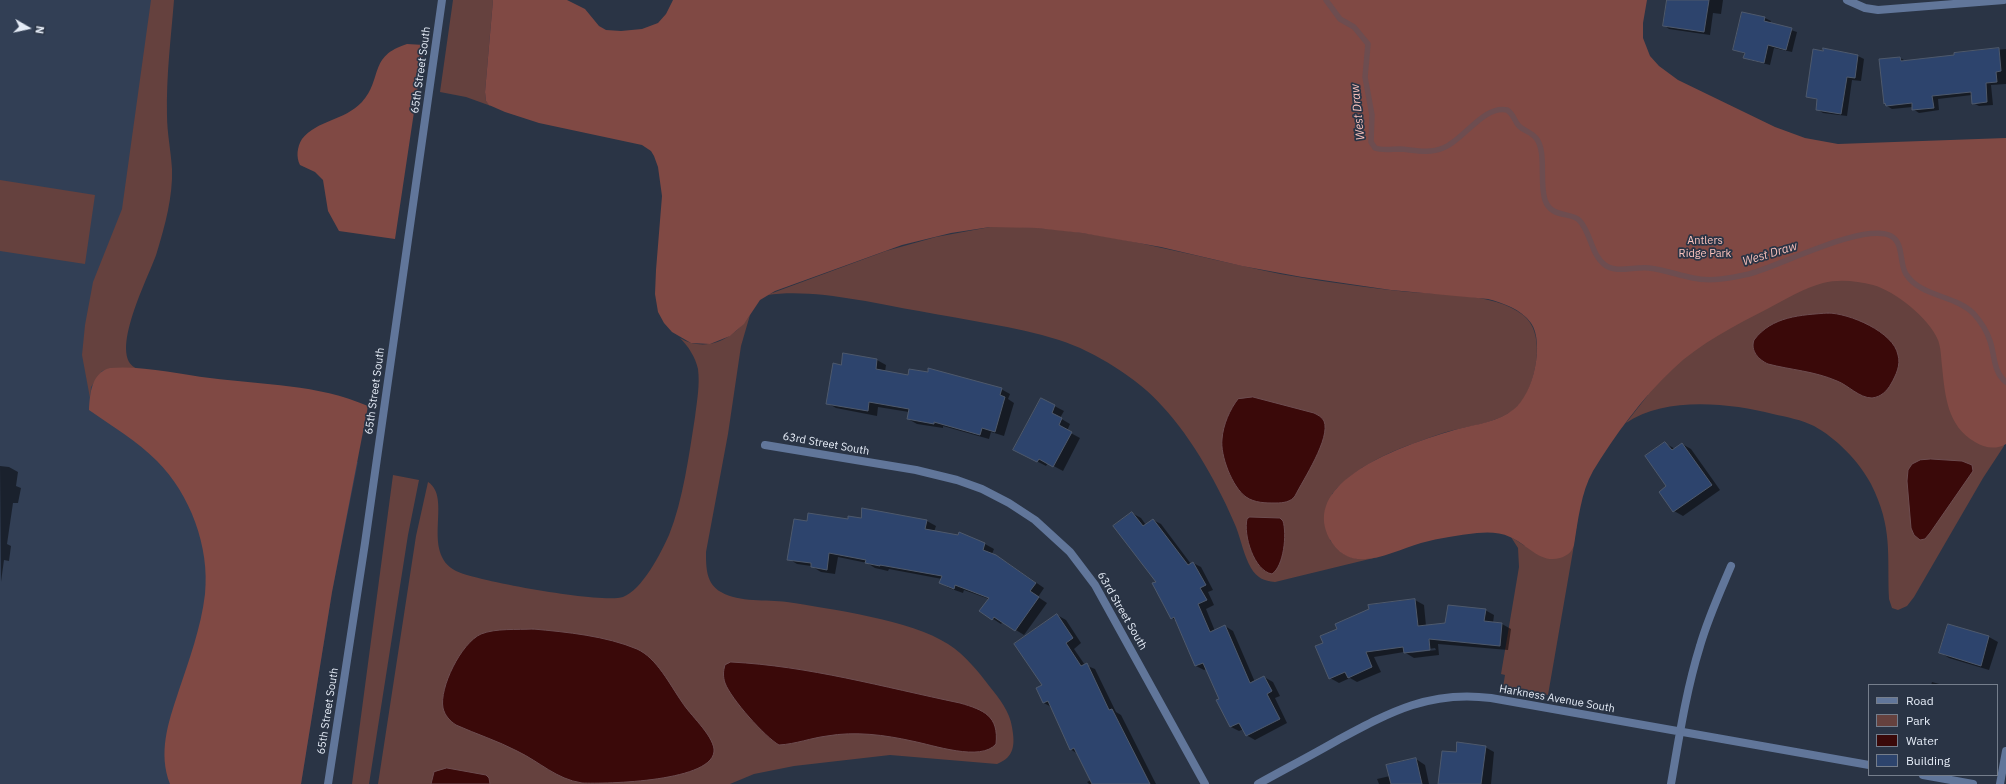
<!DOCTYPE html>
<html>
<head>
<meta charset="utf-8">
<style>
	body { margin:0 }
	#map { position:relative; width:2006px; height:784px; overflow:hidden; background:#2a3445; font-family:"IBM Plex Sans",sans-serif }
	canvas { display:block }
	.legend { position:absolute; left:1868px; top:684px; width:130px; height:92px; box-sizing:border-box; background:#2a3445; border:1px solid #757e8c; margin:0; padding:5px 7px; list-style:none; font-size:12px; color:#e5ecf7 }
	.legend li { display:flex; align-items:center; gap:8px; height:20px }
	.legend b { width:20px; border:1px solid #757e8c }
	.north { position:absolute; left:8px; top:8px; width:40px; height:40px; -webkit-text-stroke:3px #2a3445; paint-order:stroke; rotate:99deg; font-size:11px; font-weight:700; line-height:16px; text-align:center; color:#e5ecf7 }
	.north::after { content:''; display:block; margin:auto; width:14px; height:18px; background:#e5ecf7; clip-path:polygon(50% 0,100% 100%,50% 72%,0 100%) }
</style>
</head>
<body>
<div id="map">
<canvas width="2006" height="784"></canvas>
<ul class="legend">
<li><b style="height:5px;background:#61769a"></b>Road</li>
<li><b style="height:11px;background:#65413e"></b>Park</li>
<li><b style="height:11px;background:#3a0909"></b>Water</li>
<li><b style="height:11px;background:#2d446d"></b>Building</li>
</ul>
<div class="north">N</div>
</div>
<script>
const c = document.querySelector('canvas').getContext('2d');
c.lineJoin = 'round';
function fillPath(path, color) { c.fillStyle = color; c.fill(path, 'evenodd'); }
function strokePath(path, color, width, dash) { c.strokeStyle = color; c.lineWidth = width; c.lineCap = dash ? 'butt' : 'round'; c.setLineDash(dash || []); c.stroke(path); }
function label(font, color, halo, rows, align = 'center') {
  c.font = font + ' "IBM Plex Sans",sans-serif'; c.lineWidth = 3.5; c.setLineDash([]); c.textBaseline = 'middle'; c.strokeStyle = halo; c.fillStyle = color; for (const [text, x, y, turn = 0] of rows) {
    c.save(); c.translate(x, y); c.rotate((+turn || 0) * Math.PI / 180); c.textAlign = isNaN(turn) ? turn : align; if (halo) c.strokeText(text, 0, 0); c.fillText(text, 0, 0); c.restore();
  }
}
fillPath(new Path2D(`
	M 0,0 L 164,0 L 105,376 L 358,462 L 332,592 L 301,784 L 0,784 Z`), '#323f55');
fillPath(new Path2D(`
	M 151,0 L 174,0 C 171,38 166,76 167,115 C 167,133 171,151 172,169 C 173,196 165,226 157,252 C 151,273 105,358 138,369 L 114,368 L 102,371 L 91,387 L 90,398 L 82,355 L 85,325 L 93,282 L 122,209 Z
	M 453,0 L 493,0 L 485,92 L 486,101 L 491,106 L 466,97 L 440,92 Z
	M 2006,144 L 2004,446 L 1983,478 L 1914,597 L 1907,606 L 1898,610 L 1892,608 L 1889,599 C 1887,553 1893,528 1871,484 C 1859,461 1836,438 1814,426 C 1802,420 1787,417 1773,414 C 1730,403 1665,396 1626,423 L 1648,395 L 1638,397 L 1583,484 L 1573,549 L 1574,545 L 1548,695 L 1503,687 L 1505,675 L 1501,674 L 1519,567 L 1518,548 L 1511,537 L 1525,546 L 1810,154 Z
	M 0,180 L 95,195 L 85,264 L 0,251 Z
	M 990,227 C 1075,224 1160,248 1243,266 C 1294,278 1347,285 1399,291 C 1435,295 1494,292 1523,315 C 1545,332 1537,373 1526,395 C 1511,424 1471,424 1443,433 C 1405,446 1359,461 1332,494 L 1330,540 C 1345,562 1361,561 1386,555 L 1275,582 C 1264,581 1257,578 1251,568 C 1244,556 1241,540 1236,527 C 1220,488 1192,438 1163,407 C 1139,379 1094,351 1059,340 C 1014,326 965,320 919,311 C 873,303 813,288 767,295 L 886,251 L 936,237 Z
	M 750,315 L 741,346 L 728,434 L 706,552 C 706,567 706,584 721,592 C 740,603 766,599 787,602 C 831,609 911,620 948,644 C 965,655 978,671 990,687 C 999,698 1010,712 1012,727 C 1015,744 1015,757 997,764 L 890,755 L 794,766 L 754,774 L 730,784 L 378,784 L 416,536 L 428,482 C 453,498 420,552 456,571 C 476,581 603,604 623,597 C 642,590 661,553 669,535 C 683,500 689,455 695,417 C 697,401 700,385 698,369 C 695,357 689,347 680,338 C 707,354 735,338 750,315 Z
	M 393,475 L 419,480 L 408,535 L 369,784 L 352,784 Z`), '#65413e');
fillPath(new Path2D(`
	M 493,0 L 567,0 L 585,9 L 599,26 L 606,30 L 621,31 L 642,29 L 658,23 L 666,14 L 673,0 L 1647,0 L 1643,23 L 1643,38 L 1650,56 L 1659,66 L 1678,80 L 1775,127 L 1805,138 L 1838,144 L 2006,138 L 2006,444 C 1996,450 1984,448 1975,442 C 1947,426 1945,395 1942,366 C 1941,357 1941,348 1938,340 C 1929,318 1895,291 1873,285 C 1857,281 1839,279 1823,283 C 1804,288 1786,299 1769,308 C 1736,325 1700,343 1673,369 C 1642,398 1615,435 1593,471 C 1581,492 1578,521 1574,545 C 1572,552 1567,556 1560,558 C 1540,564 1527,544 1510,537 C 1500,532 1488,532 1477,533 C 1458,535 1440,538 1421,543 C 1390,552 1350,577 1329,538 C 1324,528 1322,517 1326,506 C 1341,465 1419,440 1458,429 C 1477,424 1498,422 1514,409 C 1533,395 1545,343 1531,323 C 1521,309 1503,303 1488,299 L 1391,290 L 1302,277 L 1242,266 L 1161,247 L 1082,233 L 1036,228 L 990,227 L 951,233 L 902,245 L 775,291 L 760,300 L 744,324 L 730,336 L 710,344 L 691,343 L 672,332 L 664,323 L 658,312 L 655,294 L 656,270 L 662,196 L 658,167 L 654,156 L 651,151 L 642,145 L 539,123 L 505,112 L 489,105 L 486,101 L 485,92 Z
	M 407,44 L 424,45 L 395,239 L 339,231 L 328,211 L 323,180 L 315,172 L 300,165 C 296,157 297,147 302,139 C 317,120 344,121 362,102 C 383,79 368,56 407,44 Z
	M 110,368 C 139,365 180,374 210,378 C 264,385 317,384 368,406 L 332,592 L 301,784 L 170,784 C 158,753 168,723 178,693 C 189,660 201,628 205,594 C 210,547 190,494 157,461 C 137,441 112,426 89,410 C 90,394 91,373 110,368 Z`), '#804944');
const water = new Path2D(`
	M 1828,313 C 1849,313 1894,332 1898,355 C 1901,365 1896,375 1891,384 C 1887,391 1881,397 1872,398 C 1859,398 1848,385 1837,381 C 1814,371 1791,370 1768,364 C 1759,360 1750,351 1754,340 C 1772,316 1801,315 1828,313 Z
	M 1253,397 L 1314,413 C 1318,415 1322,417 1324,421 C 1331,438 1303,480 1295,496 C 1291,502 1283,503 1276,503 C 1265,503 1255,503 1246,497 C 1232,487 1220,455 1222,439 C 1223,425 1230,409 1238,399 Z
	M 1931,459 L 1962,461 L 1972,465 L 1973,471 L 1930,533 L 1925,539 L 1920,540 L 1914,535 L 1911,528 L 1907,481 L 1908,470 L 1912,464 L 1920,460 Z
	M 1250,517 L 1280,518 L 1283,521 C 1287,534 1284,566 1272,574 C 1254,571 1243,535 1247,519 Z
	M 533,629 C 567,632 606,636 637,649 C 657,658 670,685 682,702 C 690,715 712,734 714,749 C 717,782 605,784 582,783 C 556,779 540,762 517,751 C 498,741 476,734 456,725 C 450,721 445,716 443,708 C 439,688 461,643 481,634 C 496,628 517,630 533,629 Z
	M 731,662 C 809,666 883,687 960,703 C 984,710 999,716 996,744 C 981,762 933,745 912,741 C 885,735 855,731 827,736 C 811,738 796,744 779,745 C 765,737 731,699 725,683 C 723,677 723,671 725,665 Z
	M 447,768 L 486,775 L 489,778 L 490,784 L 431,784 L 434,772 Z`);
fillPath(water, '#3a0909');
strokePath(water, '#6d4d50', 1);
fillPath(new Path2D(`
	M 1668,0 L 1723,0 L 1721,14 L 1713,13 L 1710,35 L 1669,29 L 1664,25 Z
	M 1743,14 L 1765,18 L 1771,21 L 1770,23 L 1797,32 L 1792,52 L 1774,48 L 1770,65 L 1750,60 L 1745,57 L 1745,54 L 1734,49 Z
	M 1824,49 L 1858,56 L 1864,59 L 1861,81 L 1852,80 L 1847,116 L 1823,113 L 1817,109 L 1818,100 L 1807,96 Z
	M 2006,49 L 2006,84 L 1991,85 L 1993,105 L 1979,106 L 1973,103 L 1972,95 L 1938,99 L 1939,110 L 1919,113 L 1913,109 L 1913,107 L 1892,109 L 1887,106 L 1900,58 L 1906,61 L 1955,56 L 1955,54 Z
	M 844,354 L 877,360 L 886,365 L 885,372 L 908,377 L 928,374 L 929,369 L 1001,389 L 1010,394 L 1008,399 L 1014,403 L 1004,436 L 991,432 L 989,439 L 943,426 L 943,428 L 917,424 L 908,419 L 909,412 L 878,407 L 877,416 L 836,408 L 827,403 L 842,366 Z
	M 1041,399 L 1064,411 L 1060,418 L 1070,424 L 1067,431 L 1080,438 L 1063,471 L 1048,463 L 1046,466 L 1023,454 Z
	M 1665,443 L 1675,449 L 1682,444 L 1691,449 L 1720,490 L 1683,516 L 1674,511 L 1660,492 L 1668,487 Z
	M 0,466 L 9,467 L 18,472 L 16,486 L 21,488 L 18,503 L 13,503 L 7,544 L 11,546 L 9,561 L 4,560 L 1,582 Z
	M 1132,513 L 1141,518 L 1146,525 L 1153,520 L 1161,524 L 1191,564 L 1193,563 L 1201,567 L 1213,590 L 1208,592 L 1214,605 L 1206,609 L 1215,631 L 1225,626 L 1233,631 L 1255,682 L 1264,677 L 1273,682 L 1280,696 L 1275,698 L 1287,723 L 1255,740 L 1246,735 L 1244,729 L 1239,731 L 1231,727 L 1207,669 L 1204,670 L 1196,666 L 1177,621 L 1172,618 Z
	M 861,519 L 927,521 L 936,526 L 934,532 L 958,536 L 959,534 L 985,544 L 994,549 L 992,554 L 1005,561 L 1044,588 L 1038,597 L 1047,603 L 1024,635 L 1003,622 L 1001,624 L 981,611 L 989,599 L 964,590 L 963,593 L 949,588 L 940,583 L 942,579 L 889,569 L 888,571 L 875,568 L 867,563 L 838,557 L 835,574 L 821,572 L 811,566 L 797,564 L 789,559 L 808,522 Z
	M 1415,600 L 1424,605 L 1426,626 L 1446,624 L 1485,610 L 1494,615 L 1493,623 L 1502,624 L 1511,629 L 1508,650 L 1438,644 L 1439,655 L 1414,658 L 1404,652 L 1374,657 L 1381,672 L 1357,682 L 1350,678 L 1339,683 L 1330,678 ZM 1435,648 L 1436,650 L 1412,653 L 1410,652 Z
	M 1057,615 L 1066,620 L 1081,643 L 1074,649 L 1085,665 L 1095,669 L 1116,712 L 1121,715 L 1156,784 L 1089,784 L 1087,782 L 1091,780 L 1078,754 L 1070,749 L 1053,708 L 1044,703 L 1037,688 L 1043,685 Z
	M 1949,625 L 1989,637 L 1998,642 L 1989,670 L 1949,658 L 1941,653 Z
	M 1932,682 L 1943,685 L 1931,685 Z
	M 1485,747 L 1494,752 L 1491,784 L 1439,784 L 1457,753 Z
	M 1416,759 L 1425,765 L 1429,784 L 1379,784 L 1377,779 L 1390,776 Z`), '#0007');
strokePath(new Path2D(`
	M 1326,0 L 1340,19 L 1354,27 L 1368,44 L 1365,77 L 1372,115 L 1371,142 L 1375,148 C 1383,151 1392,149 1400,149 C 1414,150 1429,154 1443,148 C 1463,141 1483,105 1507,110 C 1514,114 1514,121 1519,126 C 1524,131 1531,132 1536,138 C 1547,151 1539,183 1545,200 C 1551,218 1570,212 1579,220 C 1591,232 1591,255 1605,265 C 1617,274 1635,266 1649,268 C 1665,270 1678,275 1693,278 C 1711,282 1731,278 1749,274 C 1780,266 1864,222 1891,236 C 1904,243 1899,263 1906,274 C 1920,297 1956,295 1974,314 C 1981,322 1987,331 1990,341 C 1995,355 1993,372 2006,382`), '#6d4d50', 5.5);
const building = new Path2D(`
	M 1667,0 L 1709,0 L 1704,32 L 1663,26 Z
	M 1742,12 L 1765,17 L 1764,21 L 1792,28 L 1786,50 L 1768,45 L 1764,63 L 1743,58 L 1745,53 L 1733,50 Z
	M 1823,48 L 1858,55 L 1855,78 L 1847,77 L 1841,114 L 1816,110 L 1817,99 L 1806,97 L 1813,49 L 1823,51 Z
	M 1999,48 L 2001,71 L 1996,72 L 1997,82 L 1986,83 L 1987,102 L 1972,104 L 1971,92 L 1932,96 L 1934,108 L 1912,110 L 1912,103 L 1886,106 L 1885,103 L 1884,104 L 1879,59 L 1900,57 L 1901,61 L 1954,55 L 1954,53 Z
	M 843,353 L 877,359 L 876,369 L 908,375 L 909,369 L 928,372 L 928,368 L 1002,388 L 1000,395 L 1005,397 L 995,432 L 982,428 L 980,435 L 934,422 L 934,424 L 907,419 L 909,409 L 869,402 L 868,411 L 826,404 L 833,363 L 841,365 Z
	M 1041,398 L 1055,405 L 1052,413 L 1062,418 L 1059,425 L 1072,432 L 1053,467 L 1039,459 L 1037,462 L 1013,450 Z
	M 1665,442 L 1672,450 L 1682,443 L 1712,485 L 1673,512 L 1659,492 L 1666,486 L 1645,456 Z
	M 862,508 L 927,520 L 925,529 L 958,535 L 959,532 L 985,543 L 983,550 L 996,555 L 1036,583 L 1030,591 L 1039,597 L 1015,631 L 994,617 L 992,620 L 979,611 L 989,598 L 955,585 L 954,589 L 939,583 L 942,576 L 880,565 L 880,566 L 865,563 L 866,560 L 829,553 L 827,570 L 811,567 L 811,563 L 787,560 L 794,519 L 807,521 L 808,513 L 848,519 L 848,516 L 861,518 Z
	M 1132,512 L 1143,526 L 1153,519 L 1188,565 L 1193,562 L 1206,585 L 1200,588 L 1207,600 L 1198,604 L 1210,632 L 1225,625 L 1250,683 L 1264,676 L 1272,691 L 1267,694 L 1280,719 L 1246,736 L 1239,723 L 1230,727 L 1216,700 L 1219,699 L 1203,663 L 1195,666 L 1174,617 L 1171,619 L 1152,583 L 1156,582 L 1113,526 Z
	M 1415,599 L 1418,626 L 1445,623 L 1448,605 L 1486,609 L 1484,621 L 1502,623 L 1500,646 L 1429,639 L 1430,650 L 1404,653 L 1403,647 L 1366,652 L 1372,667 L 1348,678 L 1345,672 L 1329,679 L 1315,646 L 1323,643 L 1320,636 L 1337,629 L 1335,624 L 1369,609 L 1368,605 Z
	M 1057,614 L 1073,638 L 1066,643 L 1081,666 L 1087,663 L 1109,710 L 1112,709 L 1150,784 L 1092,784 L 1074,748 L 1070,750 L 1048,701 L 1043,703 L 1036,688 L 1042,685 L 1014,644 Z
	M 1948,624 L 1989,636 L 1981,666 L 1939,653 Z
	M 1457,742 L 1486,746 L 1481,784 L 1438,784 L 1442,751 L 1456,752 Z
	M 1416,758 L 1422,784 L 1391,784 L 1386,765 Z`);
fillPath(building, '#2d446d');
strokePath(building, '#4e596c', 1);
strokePath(new Path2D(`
	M 1847,0 L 1865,8 L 1878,10 L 2004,0
	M 765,445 L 916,470 L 957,480 L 982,489 L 1009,503 L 1035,520 L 1070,552 L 1095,585 L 1205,784
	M 1923,775 L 1973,784
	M 1258,784 C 1285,769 1312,755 1338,740 C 1390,712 1430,690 1491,698 L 1869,765
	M 1671,784 C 1679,738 1686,691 1700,646 C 1708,618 1720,592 1731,566
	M 2000,784 L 2006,751`), '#61769a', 8);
strokePath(new Path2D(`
	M 328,784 L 365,543 L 442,0`), '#61769a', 8);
label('11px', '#e5ecf7', '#2a3445', [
	["65th Street South",421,70,-82],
	["65th Street South",375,391,-82],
	["63rd Street South",826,444,10],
	["63rd Street South",1122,611,60],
	["Harkness Avenue South",1557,699,10],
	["65th Street South",328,711,-81]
]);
label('11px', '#fbc3bd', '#2a3445', [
	["Antlers",1705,241],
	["Ridge Park",1705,254]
]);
label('italic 12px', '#f8c1bb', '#2a3445', [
	["West Draw",1358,112,-96],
	["West Draw",1770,254,-17]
]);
</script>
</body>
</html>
